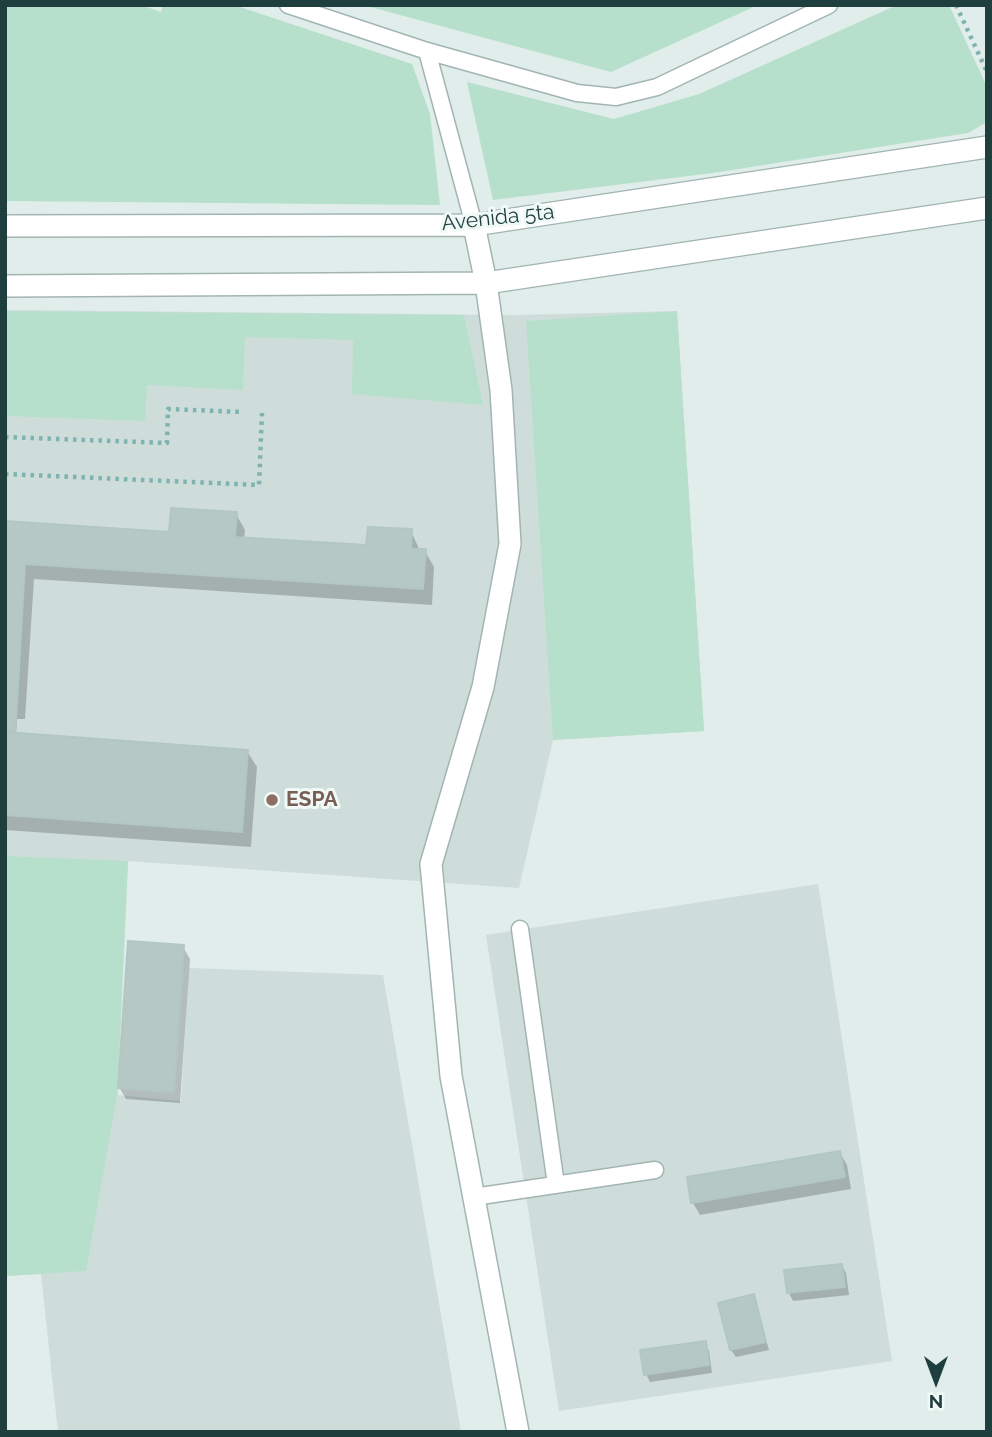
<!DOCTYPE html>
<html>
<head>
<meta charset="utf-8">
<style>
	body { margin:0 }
	#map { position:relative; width:992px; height:1437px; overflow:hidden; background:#e0edea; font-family:Raleway,sans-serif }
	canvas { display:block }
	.frame { position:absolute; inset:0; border:7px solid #1f3f3e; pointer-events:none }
	.north { position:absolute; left:901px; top:1346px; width:70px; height:70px; -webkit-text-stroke:5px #f1f9f7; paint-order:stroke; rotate:180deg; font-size:19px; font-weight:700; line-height:28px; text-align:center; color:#1f3f3e }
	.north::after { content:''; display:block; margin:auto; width:24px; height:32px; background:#1f3f3e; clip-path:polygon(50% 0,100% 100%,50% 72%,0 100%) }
</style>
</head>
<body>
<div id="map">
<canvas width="992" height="1437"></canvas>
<div class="frame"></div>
<div class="north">N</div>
</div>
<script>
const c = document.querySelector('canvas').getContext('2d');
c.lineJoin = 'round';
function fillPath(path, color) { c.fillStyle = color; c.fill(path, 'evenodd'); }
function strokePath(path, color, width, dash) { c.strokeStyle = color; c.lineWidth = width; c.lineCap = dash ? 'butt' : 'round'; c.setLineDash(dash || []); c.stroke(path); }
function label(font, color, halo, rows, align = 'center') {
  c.font = font + ' Raleway,sans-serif'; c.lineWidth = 6; c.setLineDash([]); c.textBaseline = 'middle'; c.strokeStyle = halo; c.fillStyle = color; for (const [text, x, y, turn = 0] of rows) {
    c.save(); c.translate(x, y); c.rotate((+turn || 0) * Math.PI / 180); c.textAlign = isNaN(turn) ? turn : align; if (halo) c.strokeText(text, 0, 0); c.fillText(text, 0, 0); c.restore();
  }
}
fillPath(new Path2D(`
	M 5,310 L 517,315 L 677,311 L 704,731 L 553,740 L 519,888 L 128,861 L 118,1095 L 181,1101 L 189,968 L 383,975 L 461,1432 L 58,1432 L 41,1274 L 5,1276 Z
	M 818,884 L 892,1361 L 559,1411 L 486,935 Z`), '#ceddda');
fillPath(new Path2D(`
	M 5,5 L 141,5 L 161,12 L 163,5 L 234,5 L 412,64 L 430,114 L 440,205 L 5,201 Z
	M 363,5 L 758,5 L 611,72 Z
	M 897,5 L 949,5 L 987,87 L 987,122 L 968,133 L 713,173 L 493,200 L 467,82 L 614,119 L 699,94 Z
	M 5,311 L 464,315 L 483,405 L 352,394 L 353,340 L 245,337 L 243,390 L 147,385 L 145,421 L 5,416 Z
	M 677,311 L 704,731 L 553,740 L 526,321 Z
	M 5,856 L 128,861 L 117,1095 L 86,1271 L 5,1276 Z`), '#b7e0cc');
fillPath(new Path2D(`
	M 236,514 L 245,530 L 244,539 L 368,547 L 411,531 L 420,551 L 425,551 L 434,567 L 432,605 L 34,579 L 25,719 L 17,719 L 16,734 L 247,751 L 257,767 L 251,847 L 5,830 L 5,523 L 171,534 Z
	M 183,947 L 190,959 L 180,1103 L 126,1099 L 119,1087 Z
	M 840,1153 L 847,1165 L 851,1189 L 700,1215 L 693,1203 Z
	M 842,1265 L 846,1273 L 849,1295 L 793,1301 L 789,1293 Z
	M 753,1296 L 769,1350 L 736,1357 L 731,1350 Z
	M 705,1343 L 709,1351 L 712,1373 L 650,1382 L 646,1374 Z`), '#0003');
const building = new Path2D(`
	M 171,508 L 237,512 L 235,537 L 366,545 L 368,527 L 412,529 L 411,549 L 426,549 L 423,589 L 25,564 L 17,704 L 5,703 L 5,521 L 169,532 Z
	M 5,703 L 17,704 L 15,732 L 5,732 Z
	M 5,732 L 248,750 L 242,832 L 5,815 Z
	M 128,941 L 184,945 L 174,1092 L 118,1088 Z
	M 840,1151 L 845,1177 L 691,1203 L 687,1177 Z
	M 842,1264 L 845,1287 L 787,1293 L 784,1270 Z
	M 754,1294 L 766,1342 L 730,1350 L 718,1303 Z
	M 706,1341 L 709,1365 L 644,1375 L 640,1350 Z`);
fillPath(building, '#b5c8c4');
strokePath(building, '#b2c7c3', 2);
const service = new Path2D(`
	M 288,5 L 427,51 L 577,93 L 616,97 L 657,87 L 829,5
	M 427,51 L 474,225
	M 520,929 L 556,1185
	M 474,1197 L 655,1170`);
const minor = new Path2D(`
	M 474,225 L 486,283 L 501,390 L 510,544 L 483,687 L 431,864 L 451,1076 L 518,1432
	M 5,226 L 474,225 L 987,147
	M 5,286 L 486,283 L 987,208`);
strokePath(service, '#a2b5b3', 19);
strokePath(minor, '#a2b5b3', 24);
strokePath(new Path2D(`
	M 956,5 L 987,72
	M 5,437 L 167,443 L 168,409 L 242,412
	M 5,474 L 259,485 L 262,413`), '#7eb3b0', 4.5, [3.5, 5]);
strokePath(service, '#fff', 16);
strokePath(minor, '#fff', 21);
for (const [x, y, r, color] of [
	[272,800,7,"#8d6e63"]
]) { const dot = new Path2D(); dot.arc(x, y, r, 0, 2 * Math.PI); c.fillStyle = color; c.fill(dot); strokePath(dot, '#f1f9f7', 2.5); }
label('21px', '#1f3f3e', '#f1f9f7', [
	["Avenida 5ta",498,218,-6]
]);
label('bold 21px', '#785e54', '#f1f9f7', [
	["ESPA",286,800]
], 'left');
</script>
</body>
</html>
